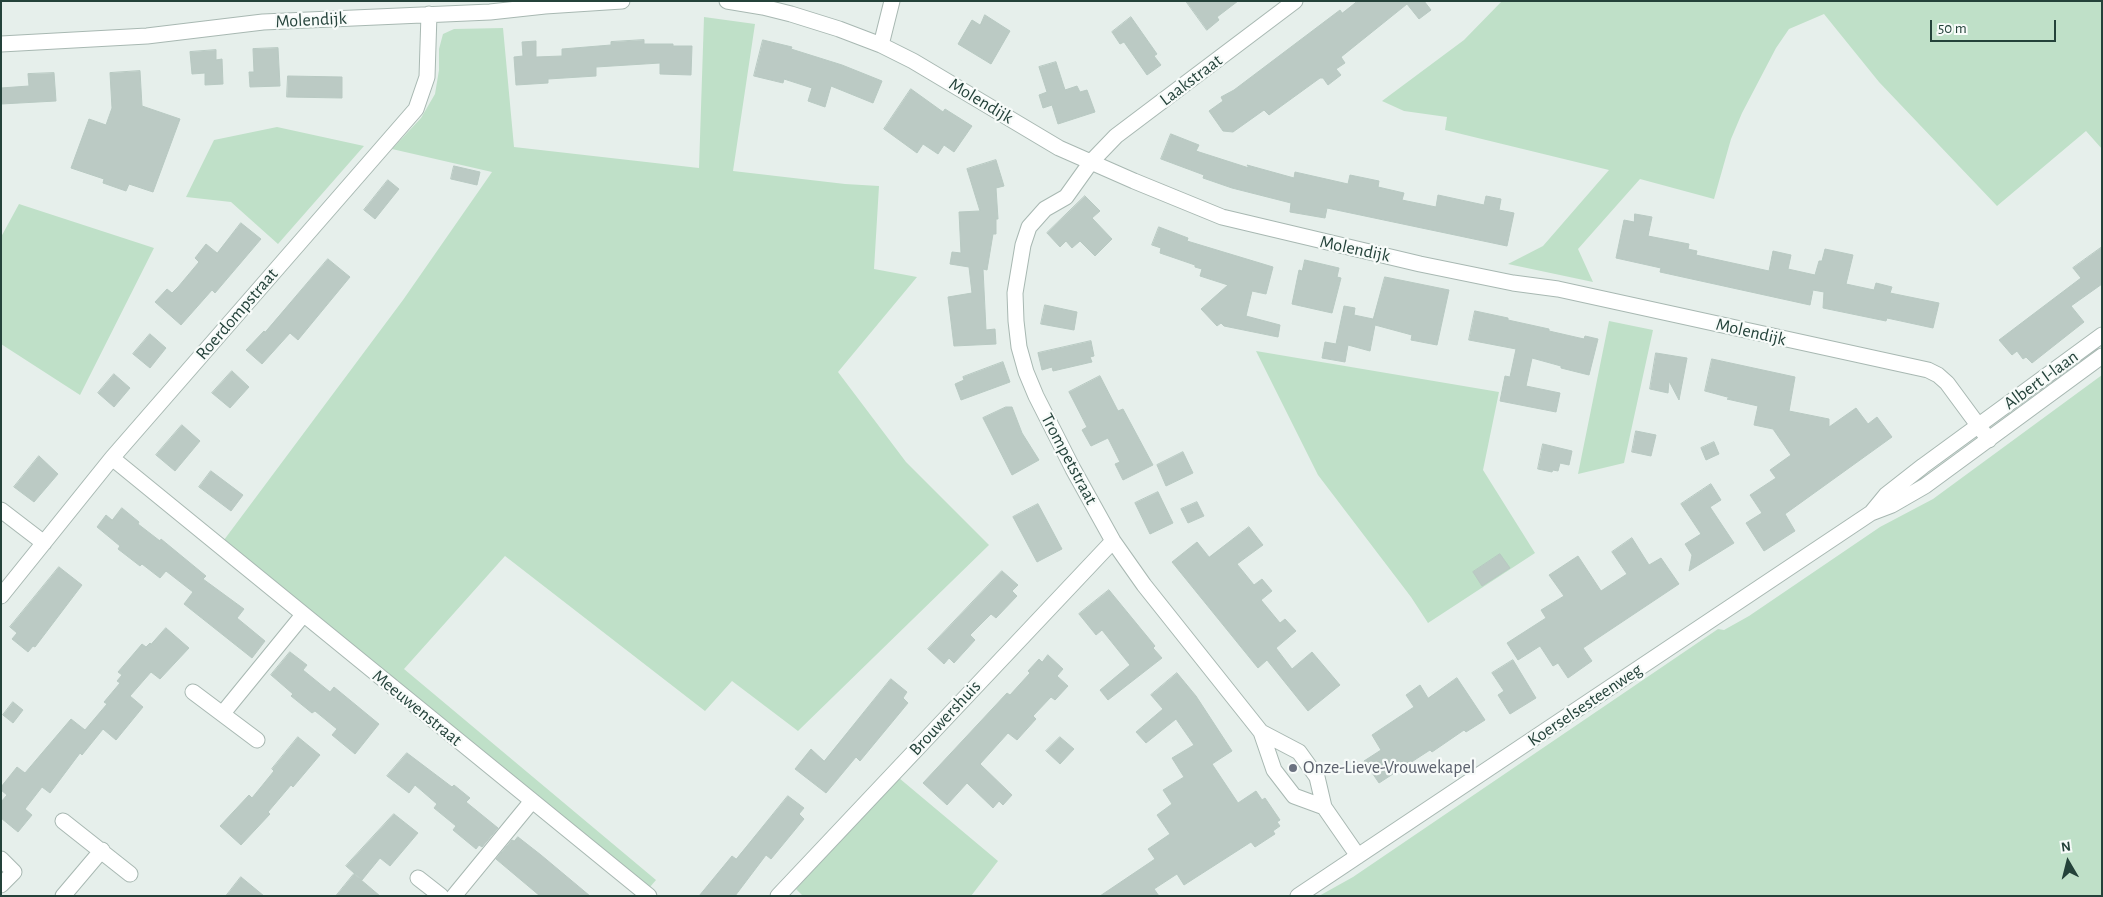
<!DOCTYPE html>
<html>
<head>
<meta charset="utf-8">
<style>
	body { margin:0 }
	#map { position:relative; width:2103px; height:897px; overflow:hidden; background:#e6efeb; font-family:"Alegreya Sans",sans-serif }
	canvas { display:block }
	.frame { position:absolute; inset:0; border:2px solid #24423a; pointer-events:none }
	.north { position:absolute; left:2043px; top:837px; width:50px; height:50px; -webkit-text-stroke:4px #f7fbf9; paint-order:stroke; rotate:352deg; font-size:14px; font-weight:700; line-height:20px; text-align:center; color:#24423a }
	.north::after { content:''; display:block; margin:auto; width:18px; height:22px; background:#24423a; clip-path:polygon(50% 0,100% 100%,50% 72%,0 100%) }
	.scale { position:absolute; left:1930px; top:20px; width:126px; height:22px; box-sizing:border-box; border:2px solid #24423a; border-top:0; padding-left:6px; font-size:15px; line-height:18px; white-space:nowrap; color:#24423a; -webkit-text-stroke:4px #f7fbf9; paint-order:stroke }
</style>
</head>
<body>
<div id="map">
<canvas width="2103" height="897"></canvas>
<div class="frame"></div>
<div class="north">N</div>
<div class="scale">50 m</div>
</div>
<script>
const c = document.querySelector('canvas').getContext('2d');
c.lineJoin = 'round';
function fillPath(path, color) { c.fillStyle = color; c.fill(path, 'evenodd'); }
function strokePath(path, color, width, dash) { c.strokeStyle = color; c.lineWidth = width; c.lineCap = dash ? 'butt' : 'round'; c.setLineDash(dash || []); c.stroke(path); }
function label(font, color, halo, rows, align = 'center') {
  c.font = font + ' "Alegreya Sans",sans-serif'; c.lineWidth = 4.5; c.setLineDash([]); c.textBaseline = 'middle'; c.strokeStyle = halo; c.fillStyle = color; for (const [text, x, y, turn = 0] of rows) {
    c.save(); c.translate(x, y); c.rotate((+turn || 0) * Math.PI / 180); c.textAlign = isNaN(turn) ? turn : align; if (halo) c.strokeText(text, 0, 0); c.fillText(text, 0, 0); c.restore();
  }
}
fillPath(new Path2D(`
	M 1502,1 L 2102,1 L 2102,149 L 2086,131 L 1997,206 L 1879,82 L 1824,14 L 1789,29 L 1776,48 L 1742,113 L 1731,139 L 1714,199 L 1640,179 L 1578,249 L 1593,282 L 1508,264 L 1543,246 L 1609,170 L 1445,130 L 1447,117 L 1404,111 L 1382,101 L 1464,40 Z
	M 704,17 L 755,24 L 733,171 L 845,184 L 879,186 L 874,269 L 917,277 L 838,372 L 906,462 L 989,545 L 798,731 L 732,681 L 705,711 L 505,556 L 404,669 L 656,880 L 650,887 L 224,540 L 403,300 L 492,172 L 392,149 L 421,118 L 435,94 L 439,70 L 439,49 L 443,34 L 454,29 L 503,28 L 514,147 L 699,168 Z
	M 277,127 L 364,146 L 278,244 L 231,202 L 186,197 L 214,140 Z
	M 19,204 L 154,248 L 80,395 L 1,344 L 1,237 Z
	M 1609,321 L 1653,330 L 1624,463 L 1578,474 Z
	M 1256,351 L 1499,392 L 1483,470 L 1535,553 L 1428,623 L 1411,597 L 1318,475 Z
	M 2102,375 L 2102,896 L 1319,896 L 1353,877 L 1718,629 L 1724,630 L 1749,616 L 1880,527 L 1933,499 Z
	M 899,778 L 998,861 L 971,896 L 803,896 L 796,889 Z`), '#bfe0c8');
const building = new Path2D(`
	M 1186,1 L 1238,1 L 1217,17 L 1219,20 L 1207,30 Z
	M 1358,1 L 1424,1 L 1431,10 L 1419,19 L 1407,4 L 1341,57 L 1345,63 L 1336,69 L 1341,75 L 1328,85 L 1323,78 L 1320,78 L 1269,115 L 1264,110 L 1233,132 L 1223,131 L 1209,111 L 1223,101 L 1221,97 L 1234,90 L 1340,10 L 1342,13 Z
	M 985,15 L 1010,31 L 991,64 L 958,44 L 972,20 L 980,25 Z
	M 1131,17 L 1157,54 L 1154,56 L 1161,65 L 1147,75 L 1124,42 L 1120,44 L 1112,32 Z
	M 644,40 L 644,44 L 673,44 L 673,46 L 692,46 L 691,75 L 660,74 L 660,63 L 596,67 L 596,76 L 548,79 L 548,83 L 516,85 L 514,57 L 523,56 L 522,42 L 536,41 L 536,57 L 562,56 L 562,49 L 611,45 L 611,42 Z
	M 763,40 L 792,47 L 791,49 L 842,65 L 882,81 L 873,103 L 831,86 L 825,107 L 808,101 L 812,88 L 784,79 L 783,83 L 754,76 Z
	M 278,48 L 280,86 L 250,87 L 249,72 L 254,72 L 253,49 Z
	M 216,50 L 216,60 L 222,59 L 223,84 L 205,85 L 205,73 L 192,74 L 190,52 Z
	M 1056,62 L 1065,90 L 1077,86 L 1080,92 L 1087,90 L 1095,112 L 1058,124 L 1052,105 L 1043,108 L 1039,95 L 1047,92 L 1039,67 Z
	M 140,71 L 142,106 L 180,119 L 153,192 L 129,184 L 126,191 L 103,183 L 104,179 L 71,168 L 89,119 L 106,125 L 112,108 L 110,73 Z
	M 54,73 L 56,101 L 1,104 L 1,88 L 29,86 L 28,74 Z
	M 288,76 L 342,77 L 342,98 L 287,97 Z
	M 911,89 L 943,112 L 945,109 L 972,126 L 954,152 L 944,145 L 938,154 L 923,144 L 917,153 L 884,129 Z
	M 1171,134 L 1199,145 L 1196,151 L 1249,168 L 1247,165 L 1294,178 L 1295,172 L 1348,184 L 1350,175 L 1379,181 L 1378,187 L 1404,193 L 1402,200 L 1436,207 L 1438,195 L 1484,205 L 1486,196 L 1501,199 L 1499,210 L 1514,213 L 1507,246 L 1327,208 L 1325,218 L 1290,212 L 1291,203 L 1232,188 L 1203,178 L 1204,175 L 1161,159 Z
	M 996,160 L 1004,186 L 996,188 L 998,219 L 996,219 L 996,234 L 993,234 L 987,270 L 983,269 L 986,330 L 995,329 L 996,344 L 954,346 L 948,297 L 972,293 L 969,267 L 950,264 L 952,252 L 961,253 L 959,212 L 980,211 L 967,169 Z
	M 454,166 L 480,172 L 477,185 L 451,179 Z
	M 388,180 L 399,189 L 375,219 L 364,210 Z
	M 1085,196 L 1100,211 L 1092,218 L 1112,239 L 1095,256 L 1080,241 L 1072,248 L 1066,241 L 1060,247 L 1047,233 Z
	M 1635,214 L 1652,217 L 1648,236 L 1689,244 L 1688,249 L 1697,251 L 1696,255 L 1769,271 L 1773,251 L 1791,255 L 1788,269 L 1815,275 L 1819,261 L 1822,261 L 1825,249 L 1853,255 L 1846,284 L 1874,290 L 1876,283 L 1892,287 L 1890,293 L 1939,303 L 1933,328 L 1887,318 L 1886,321 L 1823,308 L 1824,292 L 1813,290 L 1810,305 L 1660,272 L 1661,268 L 1616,258 L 1624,220 L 1634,222 Z
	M 241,223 L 261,239 L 215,293 L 212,290 L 181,325 L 155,302 L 167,289 L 172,293 L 178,287 L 199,262 L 195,258 L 206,244 L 217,253 Z
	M 1159,227 L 1188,238 L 1187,241 L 1273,267 L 1266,294 L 1252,291 L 1246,316 L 1280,325 L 1278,337 L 1224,326 L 1221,323 L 1217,326 L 1201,309 L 1228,285 L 1200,276 L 1202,269 L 1195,267 L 1195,265 L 1160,253 L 1161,248 L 1152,245 Z
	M 2102,247 L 2102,284 L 2071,306 L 2084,322 L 2032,363 L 2026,357 L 2023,359 L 2017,351 L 2012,355 L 1999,340 L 2081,278 L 2073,268 Z
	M 328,259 L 350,277 L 298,340 L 290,333 L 262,364 L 246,350 L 264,331 L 265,332 Z
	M 1305,260 L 1339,268 L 1337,277 L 1341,278 L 1332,313 L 1292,304 L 1299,270 L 1302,271 Z
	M 1385,277 L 1449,290 L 1437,345 L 1411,340 L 1412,335 L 1375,325 L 1370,351 L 1348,345 L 1345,362 L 1322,358 L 1325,342 L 1336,344 L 1344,306 L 1355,308 L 1354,315 L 1373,319 Z
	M 1045,305 L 1077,312 L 1074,330 L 1041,324 Z
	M 1475,311 L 1508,318 L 1508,320 L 1549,329 L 1549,331 L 1584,339 L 1585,336 L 1598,339 L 1589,375 L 1561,368 L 1561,366 L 1532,358 L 1526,386 L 1560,393 L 1556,412 L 1500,401 L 1505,376 L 1510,377 L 1516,349 L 1469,340 Z
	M 150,334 L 166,348 L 150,368 L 133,354 Z
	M 1091,341 L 1094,356 L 1090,357 L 1092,362 L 1053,371 L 1052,367 L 1042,370 L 1038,353 Z
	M 1656,353 L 1687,358 L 1679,400 L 1669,381 L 1668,393 L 1650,389 Z
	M 1712,359 L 1795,377 L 1789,411 L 1829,419 L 1829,427 L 1856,408 L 1868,424 L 1877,417 L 1892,437 L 1785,514 L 1795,531 L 1764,551 L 1746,523 L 1762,513 L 1750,495 L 1776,478 L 1770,470 L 1791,455 L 1773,429 L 1754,425 L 1758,406 L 1727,399 L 1731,398 L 1705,391 Z
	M 1003,362 L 1010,382 L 961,400 L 955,384 L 964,380 L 963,377 Z
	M 232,371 L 249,387 L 230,408 L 212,393 Z
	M 114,374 L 130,388 L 114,407 L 98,393 Z
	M 1100,376 L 1118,411 L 1123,409 L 1153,465 L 1123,480 L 1115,464 L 1120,462 L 1108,438 L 1091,446 L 1082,430 L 1087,427 L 1069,392 Z
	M 1006,407 L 1012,407 L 1022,433 L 1039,460 L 1012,475 L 983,418 Z
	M 182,425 L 200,441 L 175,471 L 156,455 Z
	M 1636,431 L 1656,435 L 1651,456 L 1632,452 Z
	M 1714,442 L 1719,454 L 1706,460 L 1701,448 Z
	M 1543,444 L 1572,451 L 1569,465 L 1560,463 L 1558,471 L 1553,470 L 1552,472 L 1538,469 Z
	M 1183,452 L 1193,473 L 1166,486 L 1157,465 Z
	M 39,456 L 58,474 L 34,502 L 14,487 Z
	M 211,471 L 243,495 L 231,511 L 199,487 Z
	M 1711,484 L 1721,500 L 1710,507 L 1734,543 L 1689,571 L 1692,555 L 1685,544 L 1701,534 L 1681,504 Z
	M 1158,492 L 1173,523 L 1150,534 L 1135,503 Z
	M 1197,502 L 1204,516 L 1188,523 L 1181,509 Z
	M 1038,504 L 1062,549 L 1037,562 L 1013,517 Z
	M 122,508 L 139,522 L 138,524 L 160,541 L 161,539 L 206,576 L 203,579 L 244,609 L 237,618 L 265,641 L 252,658 L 184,604 L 193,592 L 166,571 L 160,578 L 142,564 L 140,566 L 118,549 L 120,546 L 97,527 L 106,515 L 112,520 Z
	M 1249,527 L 1263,545 L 1237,564 L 1254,585 L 1262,579 L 1272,591 L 1261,600 L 1280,623 L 1285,619 L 1296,631 L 1276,648 L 1292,669 L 1312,652 L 1340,685 L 1308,711 L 1267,660 L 1258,668 L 1172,562 L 1197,542 L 1209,557 Z
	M 1632,538 L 1649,565 L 1661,558 L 1679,584 L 1583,648 L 1592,661 L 1568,678 L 1558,663 L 1553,666 L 1540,646 L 1518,660 L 1507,643 L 1546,618 L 1541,610 L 1564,596 L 1549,575 L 1578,556 L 1601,591 L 1627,574 L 1612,552 Z
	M 1500,554 L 1510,568 L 1482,586 L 1473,572 Z
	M 59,567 L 82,585 L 35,647 L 33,646 L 28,652 L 12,639 L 17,633 L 10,627 Z
	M 1002,571 L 1018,585 L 1012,591 L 1017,596 L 996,618 L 991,614 L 970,635 L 975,640 L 954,663 L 949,658 L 944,664 L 928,649 Z
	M 1109,590 L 1155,646 L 1153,648 L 1162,658 L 1108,700 L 1100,690 L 1130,665 L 1102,630 L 1096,635 L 1079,614 Z
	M 166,628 L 189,648 L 160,679 L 151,672 L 130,696 L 143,707 L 116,740 L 103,729 L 82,755 L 80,753 L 50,793 L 42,787 L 25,809 L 32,815 L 18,832 L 1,818 L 1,802 L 7,795 L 1,790 L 1,787 L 17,767 L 25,773 L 71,719 L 85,730 L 107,704 L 104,702 L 120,683 L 117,681 L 122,675 L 118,672 L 142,644 L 146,647 L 150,643 L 151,644 Z
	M 290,652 L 307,665 L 303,670 L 330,692 L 334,687 L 379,724 L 355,754 L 332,735 L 337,729 L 315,711 L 312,713 L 291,696 L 293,694 L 271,675 Z
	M 1048,655 L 1063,669 L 1057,676 L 1068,686 L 1055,700 L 1051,697 L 1033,716 L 1036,719 L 1017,740 L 1008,733 L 980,764 L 1012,795 L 1003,805 L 999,801 L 993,808 L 967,783 L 947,805 L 923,783 L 1007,693 L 1010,695 L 1030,673 L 1028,671 L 1039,659 L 1042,662 Z
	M 1513,660 L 1536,698 L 1510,714 L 1498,695 L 1504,691 L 1492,673 Z
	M 1177,673 L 1196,696 L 1232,751 L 1212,764 L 1238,803 L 1256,791 L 1262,800 L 1265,798 L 1280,820 L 1277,822 L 1280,826 L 1273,831 L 1275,834 L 1255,847 L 1251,842 L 1184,885 L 1177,874 L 1154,889 L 1159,896 L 1100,896 L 1155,859 L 1148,849 L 1170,834 L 1157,815 L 1172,804 L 1163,790 L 1184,777 L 1172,758 L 1194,745 L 1176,719 L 1146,743 L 1136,732 L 1163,709 L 1151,695 Z
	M 1457,678 L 1485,720 L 1466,732 L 1464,730 L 1432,752 L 1430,750 L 1379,783 L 1364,761 L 1381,750 L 1372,735 L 1414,707 L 1406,695 L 1420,685 L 1428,698 Z
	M 891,679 L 907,692 L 903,698 L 908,703 L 860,761 L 856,757 L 826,793 L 795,769 L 811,749 L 824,761 Z
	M 13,702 L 23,710 L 13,723 L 3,715 Z
	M 298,737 L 320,755 L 293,787 L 291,785 L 268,812 L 270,814 L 241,845 L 220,826 L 249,795 L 252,798 L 274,771 L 272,769 Z
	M 1060,737 L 1074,749 L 1060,764 L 1046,751 Z
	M 407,753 L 452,787 L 454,785 L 470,798 L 466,802 L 498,828 L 482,847 L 479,845 L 476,849 L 453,830 L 456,826 L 434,808 L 437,804 L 415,785 L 409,793 L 387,776 Z
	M 788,796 L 804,808 L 799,814 L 804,819 L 771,859 L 766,855 L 735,896 L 699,896 L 732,856 L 736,859 Z
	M 394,814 L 418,833 L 390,866 L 380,858 L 362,880 L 346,866 Z
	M 518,837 L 541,855 L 590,896 L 540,896 L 496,859 L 512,840 L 514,841 Z
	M 354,874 L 380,896 L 336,896 Z
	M 241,877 L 264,896 L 226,896 Z`);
fillPath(building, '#bbcac4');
strokePath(building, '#b8c9c2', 1);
const minor = new Path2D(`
	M 727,1 L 763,7 L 791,14 L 839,29 L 881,45 L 913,61 L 1059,148 L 1134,181 L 1222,217 L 1420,264 L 1513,283 L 1558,289 L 1928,370 L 1938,375 L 1947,383 L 1989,440
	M 1295,1 L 1116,136 L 1091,162 L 1066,197 L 1045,209 L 1029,227 L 1023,245 L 1015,293 L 1016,321 L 1019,347 L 1026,372 L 1036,396 L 1073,469 L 1113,541 L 1144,585 L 1261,732 L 1274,770 L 1294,796 L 1324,807
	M 1,44 L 147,36 L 263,22 L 490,12 L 545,6 L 622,1
	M 881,45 L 892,1
	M 112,458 L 649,896
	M 1,510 L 44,543
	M 1872,512 L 1886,495 L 1923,466 L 2102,335
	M 1,596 L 112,458 L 416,109 L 427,77 L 429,14
	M 193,692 L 257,740
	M 223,713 L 303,615
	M 1261,732 L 1299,752 L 1317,777 L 1324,807 L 1358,856
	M 63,821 L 130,874
	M 1,859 L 14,872 L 1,885
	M 418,878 L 441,896
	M 63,896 L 102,850
	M 454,896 L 532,801
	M 778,896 L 1113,541
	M 1298,896 L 1871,513 L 1892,505 L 1925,486 L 2102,356`);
strokePath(minor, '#a8b8b2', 17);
strokePath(minor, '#fff', 15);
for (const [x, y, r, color] of [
	[1293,768,5,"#6b7280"]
]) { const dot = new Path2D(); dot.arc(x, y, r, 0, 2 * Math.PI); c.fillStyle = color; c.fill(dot); strokePath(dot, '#f7fbf9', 2); }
label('18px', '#24423a', '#f7fbf9', [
	["Molendijk",311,20,-3],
	["Laakstraat",1191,80,-37],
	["Molendijk",981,101,31],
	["Molendijk",1355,249,12],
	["Roerdompstraat",237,314,-49],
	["Molendijk",1751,332,13],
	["Albert I-laan",2041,380,-36],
	["Trompetstraat",1069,459,62],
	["Koerselsesteenweg",1585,705,-34],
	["Meeuwenstraat",417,708,39],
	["Brouwershuis",945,718,-47]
]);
label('18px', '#5b616d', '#f7fbf9', [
	["Onze-Lieve-Vrouwekapel",1303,768]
], 'left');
</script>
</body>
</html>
